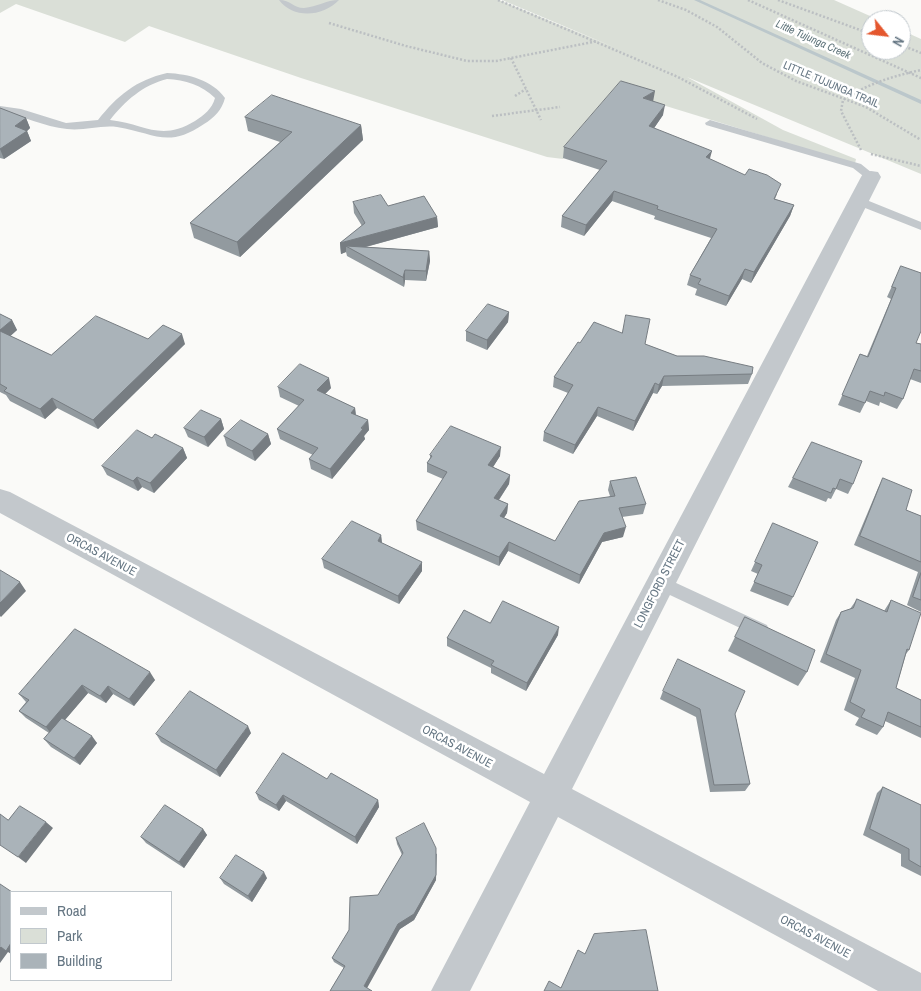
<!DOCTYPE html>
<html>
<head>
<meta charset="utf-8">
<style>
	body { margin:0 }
	#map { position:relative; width:921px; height:991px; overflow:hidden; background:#fafaf8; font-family:"Archivo Narrow",sans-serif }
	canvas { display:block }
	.legend { position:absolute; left:10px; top:891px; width:162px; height:90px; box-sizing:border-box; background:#fff; border:1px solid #c1c8cd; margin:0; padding:6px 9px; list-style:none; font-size:15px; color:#657683 }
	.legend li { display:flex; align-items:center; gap:10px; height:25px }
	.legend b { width:25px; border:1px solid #c1c8cd }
	.north { position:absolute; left:861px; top:10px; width:50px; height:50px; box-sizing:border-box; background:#fff; border:1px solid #c1c8cd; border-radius:50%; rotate:119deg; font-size:14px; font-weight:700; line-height:20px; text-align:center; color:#657683 }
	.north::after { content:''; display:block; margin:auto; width:18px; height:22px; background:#e4572e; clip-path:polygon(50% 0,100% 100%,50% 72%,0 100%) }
</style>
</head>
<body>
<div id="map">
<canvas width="921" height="991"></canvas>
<ul class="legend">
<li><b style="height:6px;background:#c3c8cc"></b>Road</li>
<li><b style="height:14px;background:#dadfd7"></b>Park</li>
<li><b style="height:14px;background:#aab3b9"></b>Building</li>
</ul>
<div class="north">N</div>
</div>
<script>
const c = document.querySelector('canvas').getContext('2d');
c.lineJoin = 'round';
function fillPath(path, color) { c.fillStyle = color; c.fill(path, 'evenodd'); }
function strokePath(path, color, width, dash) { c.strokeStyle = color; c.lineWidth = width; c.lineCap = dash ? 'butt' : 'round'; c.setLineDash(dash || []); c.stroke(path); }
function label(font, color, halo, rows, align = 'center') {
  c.font = font + ' "Archivo Narrow",sans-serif'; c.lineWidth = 5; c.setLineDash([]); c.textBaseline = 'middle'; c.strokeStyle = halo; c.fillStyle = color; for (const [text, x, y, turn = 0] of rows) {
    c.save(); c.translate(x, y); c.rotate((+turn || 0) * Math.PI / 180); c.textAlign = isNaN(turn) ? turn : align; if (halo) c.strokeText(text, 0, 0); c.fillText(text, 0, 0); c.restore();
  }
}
fillPath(new Path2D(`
	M 0,0 L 499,0 L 616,48 L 502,0 L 834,0 L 879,20 L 871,20 L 871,50 L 901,50 L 901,30 L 921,39 L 921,174 L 687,77 L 783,130 L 856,159 L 855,164 L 617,91 L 563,159 L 547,157 L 301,78 L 149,26 L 125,42 L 16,4 L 0,13 Z`), '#dadfd7');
fillPath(new Path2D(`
	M 694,0 L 700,0 L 921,100 L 921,104 Z`), '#bbc7cb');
strokePath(new Path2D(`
	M 498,0 L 678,77 L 757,119
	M 658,0 L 686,10 L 717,27 L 762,63 L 796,81 L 866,107 L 921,140
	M 748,0 L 921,78
	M 778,0 L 871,34
	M 329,23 L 406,46 L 467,61 L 496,61 L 598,41
	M 901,45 L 921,53
	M 511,58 L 541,120
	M 515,96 L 526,89
	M 492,116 L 560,107
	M 861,150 L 841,111 L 843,100 C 867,84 893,76 921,70
	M 871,154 L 921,166`), '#bbbfc2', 2.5, [2, 2]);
fillPath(new Path2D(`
	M 279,0 C 291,0 293,8 304,8 C 317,7 326,0 339,0 C 323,17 293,19 279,0 Z
	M 167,73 C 189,74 212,80 225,98 C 222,110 214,118 204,124 C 167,149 155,133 117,127 C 100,125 84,131 67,129 C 44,127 23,115 0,112 L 0,106 L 21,109 L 66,123 L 98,120 C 117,96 136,80 167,73 ZM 167,79 C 185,80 202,85 215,98 C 212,109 204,115 195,121 C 160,142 146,124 110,120 C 125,101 143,85 167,79 Z
	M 710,120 L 861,164 L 877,177 L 875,179 L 867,179 L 853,168 L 706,125 L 705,123 Z
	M 859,197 L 921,222 L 921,230 L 855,204 L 853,201 Z
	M 661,576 L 767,625 L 769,630 L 767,635 L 761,637 L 755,635 L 655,588 L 653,583 L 655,578 Z`), '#c3c8cc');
fillPath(new Path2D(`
	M 871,171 L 878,172 L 881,177 L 572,789 L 921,973 L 921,991 L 878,991 L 558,817 L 470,991 L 431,991 L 530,802 L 0,513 L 0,489 L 10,492 L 544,774 L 861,177 L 864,172 Z`), '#c3c8cc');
fillPath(new Path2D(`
	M 653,101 L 663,115 L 654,128 L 710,159 L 777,194 L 775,199 L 794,205 L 790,216 L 751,283 L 742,279 L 726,306 L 695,295 L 697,289 L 687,285 L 690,275 L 711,238 L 654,219 L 655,216 L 612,201 L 584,236 L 561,227 L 562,216 L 600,170 L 563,158 L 564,147 Z
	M 0,108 L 26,118 L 30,128 L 27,131 L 31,141 L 4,159 L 0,158 Z
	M 245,117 L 361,125 L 363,140 L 240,257 L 194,238 L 190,223 L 280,142 L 248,131 Z
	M 353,202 L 388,206 L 437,217 L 438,227 L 366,247 L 429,251 L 430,261 L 426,281 L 405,280 L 404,287 L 347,256 L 346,252 L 341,254 L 340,243 L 362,226 L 354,213 Z
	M 901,266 L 916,343 L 921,344 L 921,383 L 910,379 L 903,399 L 897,409 L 880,402 L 879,406 L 866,401 L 860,413 L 838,405 L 860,354 L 867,356 L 891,299 L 887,297 Z
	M 509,312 L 508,322 L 487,350 L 466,341 L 466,331 Z
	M 0,314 L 12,320 L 17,330 L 10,336 L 51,355 L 148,339 L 185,344 L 98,429 L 57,408 L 45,419 L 10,401 L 6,395 L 0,392 Z
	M 580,343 L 645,344 L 677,356 L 752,374 L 748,384 L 662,386 L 657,394 L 653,393 L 633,431 L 597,416 L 573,454 L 543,441 L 544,432 L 568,393 L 553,387 L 554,377 Z
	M 278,387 L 331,388 L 325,394 L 355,408 L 356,415 L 368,420 L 369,430 L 364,436 L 365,439 L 332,479 L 311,469 L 309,459 L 313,455 L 280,439 L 277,429 L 299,406 L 280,397 Z
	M 221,419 L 224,429 L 208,447 L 188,437 L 184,428 Z
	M 268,434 L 271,444 L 255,461 L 227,446 L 224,436 Z
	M 152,438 L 183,448 L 187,458 L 154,493 L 142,487 L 138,491 L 107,475 L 102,466 Z
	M 812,442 L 853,484 L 848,494 L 836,489 L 831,499 L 828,498 L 826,502 L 788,487 Z
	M 430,455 L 500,456 L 493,467 L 510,475 L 509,484 L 499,500 L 508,504 L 507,513 L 504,518 L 555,541 L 610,496 L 608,490 L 610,481 L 646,504 L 643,514 L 622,517 L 623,537 L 602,542 L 579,584 L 508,551 L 499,566 L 417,530 L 416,521 L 443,479 L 427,472 L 427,463 L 430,458 Z
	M 883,478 L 906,510 L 921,516 L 921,612 L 907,605 L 918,572 L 854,545 L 878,488 Z
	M 773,523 L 793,597 L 788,606 L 750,591 L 758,574 L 751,571 Z
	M 381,535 L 382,543 L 422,571 L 399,604 L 324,568 L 322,559 Z
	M 857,599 L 884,611 L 891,600 L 909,650 L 906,654 L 896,688 L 921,700 L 921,738 L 885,721 L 883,727 L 877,735 L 855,725 L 859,718 L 844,710 L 855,678 L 820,662 L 836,620 L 841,612 L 850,609 Z
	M 745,617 L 807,672 L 798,686 L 728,651 Z
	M 490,623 L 558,635 L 526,691 L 491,673 L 491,668 L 447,646 L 447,638 Z
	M 75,629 L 155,680 L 134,706 L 113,694 L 106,703 L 88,693 L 65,720 L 97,743 L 80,765 L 51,747 L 44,739 L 49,733 L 26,718 L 19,711 L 26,702 L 19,694 Z
	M 663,691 L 735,714 L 750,784 L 745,791 L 710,792 L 696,717 L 660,699 Z
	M 251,733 L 220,777 L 161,742 L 156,734 Z
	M 327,779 L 378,800 L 379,807 L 357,844 L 286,801 L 279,811 L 259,800 L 256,793 Z
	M 883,787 L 921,805 L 921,876 L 901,866 L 901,854 L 863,835 L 877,793 Z
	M 203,829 L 207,835 L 184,868 L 146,843 L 141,837 Z
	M 396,838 L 437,854 L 436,880 L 414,920 L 400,929 L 330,991 L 344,968 L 334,962 L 332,958 L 378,895 L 402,855 L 397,844 Z
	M 220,878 L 267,878 L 252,902 L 224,884 Z`), '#929a9f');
fillPath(new Path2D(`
	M 655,91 L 653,102 L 643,98 Z
	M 665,105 L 663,115 L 648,137 L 649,126 Z
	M 26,118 L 30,128 L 27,131 L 31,141 L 4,159 L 0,149 L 15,126 Z
	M 361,125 L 363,140 L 240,257 L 237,242 Z
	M 712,151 L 709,162 L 706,157 Z
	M 614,191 L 612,201 L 584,236 L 586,225 Z
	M 794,205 L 790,216 L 751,283 L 754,272 Z
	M 437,217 L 438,227 L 354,250 L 346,246 L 346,252 L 341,254 L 340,243 Z
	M 429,251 L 430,261 L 426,281 L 426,271 Z
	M 745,269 L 742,279 L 726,306 L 729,296 Z
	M 405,270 L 405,280 L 404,287 L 403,277 Z
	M 509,312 L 508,322 L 487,350 L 487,340 Z
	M 12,320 L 17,330 L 5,341 L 0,332 L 0,330 Z
	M 182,334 L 185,344 L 98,429 L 93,420 Z
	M 664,376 L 662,386 L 657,394 L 659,385 Z
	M 329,378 L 331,388 L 319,400 L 317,390 Z
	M 655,383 L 653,393 L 633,431 L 635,421 Z
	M 52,398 L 57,408 L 45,419 L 40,409 Z
	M 598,407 L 597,416 L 573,454 L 575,445 Z
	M 355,408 L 356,418 L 351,413 Z
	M 221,419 L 224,429 L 208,447 L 204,437 Z
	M 368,420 L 369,430 L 364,436 L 365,439 L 332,479 L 330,469 Z
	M 268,434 L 271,444 L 255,461 L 252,451 Z
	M 501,447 L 500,456 L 488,475 L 488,465 Z
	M 183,448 L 187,458 L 154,493 L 150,483 Z
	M 510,475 L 509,484 L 494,507 L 494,498 Z
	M 137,477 L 142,487 L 138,491 L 133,481 Z
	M 508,504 L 507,513 L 499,525 L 500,516 Z
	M 626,527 L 623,537 L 602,542 L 579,584 L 580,575 L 604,533 Z
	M 381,535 L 382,544 L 378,541 Z
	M 509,542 L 508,551 L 499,566 L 499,557 Z
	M 422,562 L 422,571 L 399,604 L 398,596 Z
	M 20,582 L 26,591 L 1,617 L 0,616 L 0,603 Z
	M 559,627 L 558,635 L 526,691 L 527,683 Z
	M 150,672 L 155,680 L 134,706 L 129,699 Z
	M 82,685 L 88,693 L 52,735 L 46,727 Z
	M 108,686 L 113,694 L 106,703 L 100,696 Z
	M 248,726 L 251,733 L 220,777 L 216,770 Z
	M 92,736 L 97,743 L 80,765 L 74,758 Z
	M 283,795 L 286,801 L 279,811 L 276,805 Z
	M 378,800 L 379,807 L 357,844 L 355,837 Z
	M 46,822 L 53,828 L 26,863 L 18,857 Z
	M 203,829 L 207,835 L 184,868 L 179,862 Z
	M 436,848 L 436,880 L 414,920 L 400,929 L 366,990 L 364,986 Z
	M 264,872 L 267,878 L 252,902 L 248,896 Z
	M 11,943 L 11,954 L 8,952 L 0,963 L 0,948 Z`), '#777d82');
const building = new Path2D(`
	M 621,81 L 655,91 L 643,98 L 665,105 L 649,126 L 712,151 L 706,157 L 745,175 L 749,169 L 767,175 L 781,184 L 774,199 L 794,205 L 754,272 L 745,269 L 729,296 L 698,284 L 701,279 L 690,275 L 717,229 L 657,209 L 658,206 L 614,191 L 586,225 L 562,216 L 607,161 L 564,147 Z
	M 272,95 L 361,125 L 237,242 L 190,223 L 292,132 L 245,117 Z
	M 0,108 L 26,118 L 15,126 L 27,131 L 0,149 Z
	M 381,195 L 388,206 L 424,196 L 437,217 L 340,243 L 365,223 L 353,202 Z
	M 346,246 L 429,251 L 426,271 L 405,270 L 403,277 Z
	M 901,266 L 921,273 L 921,331 L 916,343 L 921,344 L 921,371 L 914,369 L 903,399 L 885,392 L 884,396 L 870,391 L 865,403 L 842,395 L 860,354 L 868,357 L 896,288 L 892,287 Z
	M 488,304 L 509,312 L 487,340 L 466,331 Z
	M 0,314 L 12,320 L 0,330 Z
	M 626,315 L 650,319 L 645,344 L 677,356 L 704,356 L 753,367 L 752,374 L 664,376 L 659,385 L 655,383 L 635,421 L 598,407 L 575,445 L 544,432 L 573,385 L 554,377 L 578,342 L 580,343 L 594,322 L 622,333 Z
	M 96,316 L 148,339 L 163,325 L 182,334 L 93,420 L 52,398 L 40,409 L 4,391 L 7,388 L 0,384 L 0,331 L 51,355 Z
	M 300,364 L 329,378 L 317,390 L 355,408 L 351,413 L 368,420 L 361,428 L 363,429 L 330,469 L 309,459 L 318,448 L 277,429 L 304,400 L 278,387 Z
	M 201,410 L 221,419 L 204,437 L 184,428 Z
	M 241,420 L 268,434 L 252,451 L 224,436 Z
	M 451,426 L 501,447 L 488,465 L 510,475 L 494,498 L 508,504 L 500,516 L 555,541 L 579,501 L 615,496 L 610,481 L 636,477 L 646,504 L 619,508 L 626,527 L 604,533 L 580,575 L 509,542 L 499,557 L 416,521 L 447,472 L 427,463 L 432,456 L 430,455 Z
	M 137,430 L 152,438 L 155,434 L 183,448 L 150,483 L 137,477 L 133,481 L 102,466 Z
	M 812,442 L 862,461 L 853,484 L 840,479 L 836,489 L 833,488 L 831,493 L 793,478 Z
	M 883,478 L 912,490 L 906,510 L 921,516 L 921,562 L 860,536 Z
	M 352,521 L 381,535 L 378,541 L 422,562 L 398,596 L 322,559 Z
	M 773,523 L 818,542 L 793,597 L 754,582 L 762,565 L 755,562 Z
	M 0,570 L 20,582 L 0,603 Z
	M 921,573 L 921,600 L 913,597 Z
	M 857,599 L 887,612 L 891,600 L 921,613 L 909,650 L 907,649 L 896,688 L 921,700 L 921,727 L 888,712 L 883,727 L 861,717 L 865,710 L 850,702 L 861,670 L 826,654 L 841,612 L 853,608 Z
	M 503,601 L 559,627 L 527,683 L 491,665 L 494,661 L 447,638 L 464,610 L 490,623 Z
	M 745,617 L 815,650 L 807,672 L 735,637 Z
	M 75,629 L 150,672 L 129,699 L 108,686 L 100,696 L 82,685 L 46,727 L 19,711 L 29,700 L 19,694 Z
	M 678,659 L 745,691 L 735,714 L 750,784 L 714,785 L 700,709 L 663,691 Z
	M 190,691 L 248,726 L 216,770 L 156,734 Z
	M 62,718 L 92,736 L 74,758 L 44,739 Z
	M 283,753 L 327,779 L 331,773 L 378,800 L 355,837 L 283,795 L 276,805 L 256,793 Z
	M 883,787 L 921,805 L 921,867 L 909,860 L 909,849 L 870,829 Z
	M 165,805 L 203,829 L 179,862 L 141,837 Z
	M 20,806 L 46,822 L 18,857 L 0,845 L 0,814 L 8,820 Z
	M 424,823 L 436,848 L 436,875 L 414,914 L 398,924 L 364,986 L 372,991 L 330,991 L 345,966 L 332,958 L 349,930 L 350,897 L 378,895 L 403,853 L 396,838 Z
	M 236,855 L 264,872 L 248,896 L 220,878 Z
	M 0,884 L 12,892 L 11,892 L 11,943 L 6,951 L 1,947 L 0,948 Z
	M 646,930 L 658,991 L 544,991 L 549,981 L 561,988 L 578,950 L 585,954 L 594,934 Z`);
fillPath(building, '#aab3b9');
strokePath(building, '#777d82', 1);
label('italic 11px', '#60757c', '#fff', [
	["Little Tujunga Creek",813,40,24]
]);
label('11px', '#657683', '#fff', [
	["LITTLE TUJUNGA TRAIL",831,85,23]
]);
label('12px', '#657683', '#fff', [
	["ORCAS AVENUE",101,555,28],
	["LONGFORD STREET",660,584,-63],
	["ORCAS AVENUE",457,747,28],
	["ORCAS AVENUE",815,937,28]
]);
</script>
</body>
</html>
